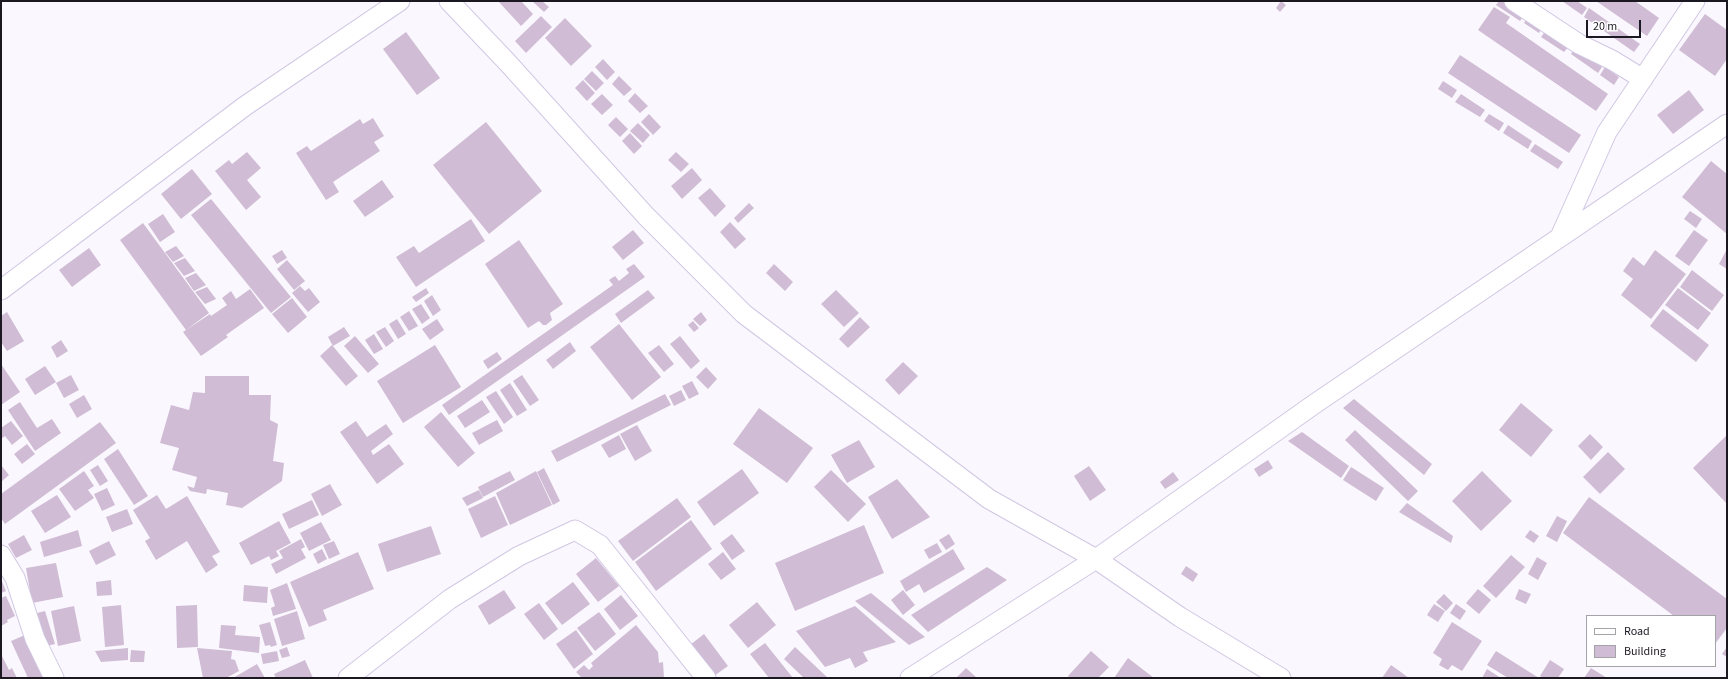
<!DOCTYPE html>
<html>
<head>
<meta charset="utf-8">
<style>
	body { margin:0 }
	#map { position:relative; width:1728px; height:679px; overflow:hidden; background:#faf8fe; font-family:"Source Sans 3",sans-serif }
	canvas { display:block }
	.frame { position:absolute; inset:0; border:2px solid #1c1822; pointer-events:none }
	.legend { position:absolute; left:1586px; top:615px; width:130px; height:52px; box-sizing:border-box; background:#fff; border:1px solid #a4a3a7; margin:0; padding:5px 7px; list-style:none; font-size:12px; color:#1c1822 }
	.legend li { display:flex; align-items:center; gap:8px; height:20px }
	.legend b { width:20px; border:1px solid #a4a3a7 }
	.scale { position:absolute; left:1586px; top:20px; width:55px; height:18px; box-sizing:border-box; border:2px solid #1c1822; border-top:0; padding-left:5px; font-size:12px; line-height:14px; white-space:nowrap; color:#1c1822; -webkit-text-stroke:3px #fff; paint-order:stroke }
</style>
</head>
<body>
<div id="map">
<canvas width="1728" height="679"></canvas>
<div class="frame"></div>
<ul class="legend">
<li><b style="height:5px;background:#fff"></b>Road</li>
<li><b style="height:11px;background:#d0bcd4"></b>Building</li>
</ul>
<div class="scale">20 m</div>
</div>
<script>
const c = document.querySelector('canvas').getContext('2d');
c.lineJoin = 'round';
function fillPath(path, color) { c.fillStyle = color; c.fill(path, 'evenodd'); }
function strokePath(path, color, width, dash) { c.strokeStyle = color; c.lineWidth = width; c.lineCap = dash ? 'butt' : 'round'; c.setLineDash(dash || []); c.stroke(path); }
fillPath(new Path2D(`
	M 498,1 L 521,1 L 533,14 L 521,26 Z
	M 532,1 L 542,1 L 549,7 L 544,12 Z
	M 1281,1 L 1286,5 L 1280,12 L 1276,8 Z
	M 1499,1 L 1507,1 L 1525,14 L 1520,21 L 1496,5 Z
	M 1562,1 L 1577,1 L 1587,8 L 1582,15 Z
	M 1596,1 L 1635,1 L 1659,18 L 1647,36 Z
	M 1494,7 L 1510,17 L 1506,23 L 1608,94 L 1596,111 L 1478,30 Z
	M 1589,8 L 1640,44 L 1634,52 L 1584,17 Z
	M 1705,14 L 1727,30 L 1727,59 L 1715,76 L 1679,50 Z
	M 541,16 L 552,27 L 526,53 L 515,41 Z
	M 1528,16 L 1543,26 L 1539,33 L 1524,23 Z
	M 565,18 L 592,46 L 571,66 L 545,38 Z
	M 1547,29 L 1570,45 L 1564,52 L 1541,37 Z
	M 406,32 L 440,78 L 417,95 L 383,49 Z
	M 1575,48 L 1602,67 L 1598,73 L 1571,54 Z
	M 1460,55 L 1581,135 L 1569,153 L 1448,73 Z
	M 603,59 L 615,72 L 607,80 L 595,67 Z
	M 1605,67 L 1619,77 L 1614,85 L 1600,75 Z
	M 592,71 L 604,83 L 596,91 L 584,79 Z
	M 619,76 L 632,89 L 624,96 L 612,84 Z
	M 583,80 L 595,93 L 587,101 L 575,88 Z
	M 1443,81 L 1457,90 L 1452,98 L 1438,89 Z
	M 1689,90 L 1704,110 L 1673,134 L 1657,115 Z
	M 635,93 L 648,106 L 640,113 L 628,101 Z
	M 602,94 L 613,105 L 602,115 L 591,104 Z
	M 1461,94 L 1485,110 L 1480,117 L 1455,102 Z
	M 649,114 L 661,127 L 653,135 L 641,122 Z
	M 1489,114 L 1504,123 L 1499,131 L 1484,121 Z
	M 616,117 L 628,129 L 620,137 L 608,125 Z
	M 373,118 L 384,136 L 374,142 L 380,151 L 333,182 L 339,192 L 326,200 L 296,153 L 307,146 L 311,151 L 360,119 L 363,124 Z
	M 486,122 L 542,191 L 489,234 L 433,165 Z
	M 638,123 L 650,135 L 643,143 L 630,131 Z
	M 1508,125 L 1532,141 L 1528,149 L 1503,133 Z
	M 630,133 L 642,146 L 634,154 L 622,141 Z
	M 1535,144 L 1563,162 L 1558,169 L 1530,151 Z
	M 247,152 L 261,168 L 247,180 L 261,197 L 246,210 L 215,171 L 229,160 L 232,164 Z
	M 676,152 L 689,164 L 681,172 L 668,160 Z
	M 1711,161 L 1727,174 L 1727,234 L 1682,197 Z
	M 692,168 L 702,180 L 682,199 L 671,186 Z
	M 192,169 L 212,194 L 181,219 L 161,194 Z
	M 382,180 L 394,197 L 365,217 L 353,201 Z
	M 710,188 L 726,206 L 715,217 L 698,198 Z
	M 211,199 L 291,297 L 271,313 L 191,215 Z
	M 749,203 L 754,208 L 738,223 L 734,218 Z
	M 1690,211 L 1702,219 L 1696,228 L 1684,219 Z
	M 163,214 L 175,232 L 160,242 L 148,224 Z
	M 471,219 L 485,241 L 416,287 L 396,257 L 414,246 L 419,253 Z
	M 730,222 L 746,239 L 735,249 L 720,232 Z
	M 143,223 L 209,313 L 186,330 L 120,240 Z
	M 633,230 L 644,243 L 623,260 L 612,247 Z
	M 1694,230 L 1708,240 L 1689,266 L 1675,256 Z
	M 519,240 L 563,304 L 550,313 L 552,320 L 546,325 L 543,325 L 539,321 L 528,328 L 485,264 Z
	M 176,246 L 184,256 L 173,262 L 165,252 Z
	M 89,248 L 101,265 L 72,287 L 59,270 Z
	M 1727,249 L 1727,269 L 1719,264 Z
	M 282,250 L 287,258 L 277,264 L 272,256 Z
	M 1655,250 L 1686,274 L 1651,319 L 1621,295 L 1633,279 L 1623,271 L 1633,257 L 1644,266 Z
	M 185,258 L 195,271 L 184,276 L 174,263 Z
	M 287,260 L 305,281 L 294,290 L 277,269 Z
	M 634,264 L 645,277 L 449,415 L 442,405 L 613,285 L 609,280 L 615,276 L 619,281 L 629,273 L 626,269 Z
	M 774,264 L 793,282 L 785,291 L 766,273 Z
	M 1692,270 L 1724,295 L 1712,311 L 1680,287 Z
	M 196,273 L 206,285 L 194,291 L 185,278 Z
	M 300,286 L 305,291 L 309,288 L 320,302 L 308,312 L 292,293 Z
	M 207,287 L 216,299 L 205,304 L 195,292 Z
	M 426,288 L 429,293 L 416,302 L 412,297 Z
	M 1678,288 L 1711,313 L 1698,330 L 1665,305 Z
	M 250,289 L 264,308 L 226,335 L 228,337 L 201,356 L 183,332 L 210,314 L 211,316 L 227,305 L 222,298 L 231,291 L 236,299 Z
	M 648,290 L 655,298 L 621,323 L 615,314 Z
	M 836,290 L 859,313 L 844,327 L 821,304 Z
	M 432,295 L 441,310 L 433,316 L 424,301 Z
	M 292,298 L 307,317 L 288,333 L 272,314 Z
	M 421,304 L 430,318 L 422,324 L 412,309 Z
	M 1663,309 L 1709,345 L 1696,362 L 1650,326 Z
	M 409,311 L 418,326 L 409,331 L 400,317 Z
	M 7,312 L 24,341 L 7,351 L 1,342 L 1,316 Z
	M 701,312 L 707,320 L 700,326 L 693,319 Z
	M 860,317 L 870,327 L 848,348 L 839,339 Z
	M 397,319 L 406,334 L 398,339 L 389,324 Z
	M 437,319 L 444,330 L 430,340 L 422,329 Z
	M 693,321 L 699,328 L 694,332 L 688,325 Z
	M 619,324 L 661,377 L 632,400 L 590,347 Z
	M 344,327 L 350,336 L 333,346 L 328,337 Z
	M 385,327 L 394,341 L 386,347 L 376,332 Z
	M 374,334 L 383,349 L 374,354 L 365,340 Z
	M 355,336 L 379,364 L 368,373 L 344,346 Z
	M 680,336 L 700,361 L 691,369 L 670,344 Z
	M 61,340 L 68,351 L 57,358 L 51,347 Z
	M 570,342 L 576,351 L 553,369 L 546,360 Z
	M 332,345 L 358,376 L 346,386 L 320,356 Z
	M 435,345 L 461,387 L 403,423 L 377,381 Z
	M 659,345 L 674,364 L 664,372 L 648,353 Z
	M 497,352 L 502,359 L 488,369 L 483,361 Z
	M 903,362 L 918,376 L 899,395 L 885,380 Z
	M 1,364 L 20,392 L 1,405 Z
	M 45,366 L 56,382 L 35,395 L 25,379 Z
	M 706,367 L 717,379 L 708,389 L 696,377 Z
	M 71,375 L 79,390 L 64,398 L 56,383 Z
	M 522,375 L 539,400 L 530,406 L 513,381 Z
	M 205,376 L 249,376 L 249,395 L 271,395 L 270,420 L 278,424 L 273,461 L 284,463 L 282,481 L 242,508 L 226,505 L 228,493 L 207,489 L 206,494 L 190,491 L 187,486 L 194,488 L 197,477 L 172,470 L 179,448 L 160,443 L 171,405 L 189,410 L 193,392 L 205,393 Z
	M 692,381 L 699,394 L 689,399 L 682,386 Z
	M 510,383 L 527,410 L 517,416 L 500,390 Z
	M 681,390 L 686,400 L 674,406 L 669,396 Z
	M 496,391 L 513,417 L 504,424 L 486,397 Z
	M 665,394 L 671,405 L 557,462 L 551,451 Z
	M 84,395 L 92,409 L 77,418 L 69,404 Z
	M 1354,399 L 1432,464 L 1424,475 L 1343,408 Z
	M 482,400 L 490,412 L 465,428 L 457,416 Z
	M 20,402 L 37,428 L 52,419 L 61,433 L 35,451 L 8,410 Z
	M 1521,403 L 1553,430 L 1531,457 L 1499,430 Z
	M 759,408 L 813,448 L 787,483 L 733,444 Z
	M 441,412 L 475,453 L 458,467 L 424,427 Z
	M 497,420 L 503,431 L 479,445 L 472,433 Z
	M 11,421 L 23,436 L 12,445 L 5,436 L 1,439 L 1,428 Z
	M 356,421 L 367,437 L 386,424 L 393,434 L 371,451 L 373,455 L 389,444 L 404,464 L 377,484 L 340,432 Z
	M 100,422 L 116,443 L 5,524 L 1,518 L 1,494 Z
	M 637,425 L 652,451 L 635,461 L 620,434 Z
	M 1355,430 L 1418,491 L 1408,501 L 1345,440 Z
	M 1302,432 L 1349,466 L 1341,478 L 1288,441 Z
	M 1590,434 L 1603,447 L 1591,460 L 1578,446 Z
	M 619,435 L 626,449 L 609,458 L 601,445 Z
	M 1727,435 L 1727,504 L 1693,468 Z
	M 859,440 L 875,467 L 847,483 L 831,455 Z
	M 27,444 L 35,454 L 22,464 L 14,454 Z
	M 118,449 L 148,496 L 134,505 L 104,459 Z
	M 1608,452 L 1625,469 L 1600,494 L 1583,477 Z
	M 1268,460 L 1273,468 L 1259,477 L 1254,469 Z
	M 1,465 L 9,475 L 1,482 Z
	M 98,465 L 108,481 L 100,486 L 90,470 Z
	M 1089,466 L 1106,490 L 1090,501 L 1074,476 Z
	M 1351,467 L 1384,488 L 1376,501 L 1343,480 Z
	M 544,468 L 560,501 L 553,505 L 537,472 Z
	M 742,469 L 759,493 L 714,526 L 697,502 Z
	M 831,470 L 866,504 L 848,522 L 814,487 Z
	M 84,471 L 94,486 L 88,490 L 94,498 L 75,511 L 59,489 Z
	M 510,471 L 515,480 L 483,497 L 478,487 Z
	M 536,471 L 552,505 L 510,525 L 496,493 Z
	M 1482,471 L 1512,501 L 1481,531 L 1452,501 Z
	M 1173,472 L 1179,480 L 1165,489 L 1160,482 Z
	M 897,479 L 930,517 L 892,539 L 868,497 Z
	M 330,484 L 342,505 L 322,516 L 311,494 Z
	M 107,488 L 115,505 L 102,511 L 94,494 Z
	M 479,490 L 483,498 L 467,506 L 462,498 Z
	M 57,495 L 71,517 L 45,533 L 31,511 Z
	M 157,495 L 166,509 L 187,496 L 220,552 L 212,556 L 218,565 L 206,573 L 187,541 L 156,560 L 145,541 L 150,538 L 133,510 Z
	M 495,496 L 508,525 L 481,538 L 468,509 Z
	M 1589,497 L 1727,599 L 1727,628 L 1715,644 L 1715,616 L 1674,616 L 1563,533 Z
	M 677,498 L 691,517 L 633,561 L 618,541 Z
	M 312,500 L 319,515 L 289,529 L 282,514 Z
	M 1407,503 L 1453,536 L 1451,543 L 1399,512 Z
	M 127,509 L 133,524 L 112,532 L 106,517 Z
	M 1557,516 L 1567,521 L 1557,542 L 1546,536 Z
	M 691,520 L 712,549 L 656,591 L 635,562 Z
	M 279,521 L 291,543 L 276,551 L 279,556 L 271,560 L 269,556 L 251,565 L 239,543 Z
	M 321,522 L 331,540 L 309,551 L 300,533 Z
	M 864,525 L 884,573 L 795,611 L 775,563 Z
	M 431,526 L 441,554 L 387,572 L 378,544 Z
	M 78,530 L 82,546 L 44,557 L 40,542 Z
	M 1530,530 L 1539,536 L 1534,543 L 1525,537 Z
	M 732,534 L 745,551 L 732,560 L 720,543 Z
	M 949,534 L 955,544 L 946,550 L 939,540 Z
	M 24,535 L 32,550 L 16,558 L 8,544 Z
	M 301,539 L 305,547 L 301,549 L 306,558 L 276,574 L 271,564 L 283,558 L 279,551 Z
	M 109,541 L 116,555 L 96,565 L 89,551 Z
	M 334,541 L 340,554 L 329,559 L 323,545 Z
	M 937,543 L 942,552 L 929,559 L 924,550 Z
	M 322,549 L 327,559 L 318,564 L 313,554 Z
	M 953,549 L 965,569 L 924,593 L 919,584 L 906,592 L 900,581 Z
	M 358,552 L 374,589 L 323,610 L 327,620 L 309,627 L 290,582 Z
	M 723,552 L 736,569 L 721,580 L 708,564 Z
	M 1511,555 L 1525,567 L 1496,598 L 1483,586 Z
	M 1537,557 L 1547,563 L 1538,580 L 1528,574 Z
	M 596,558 L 619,586 L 598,602 L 576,574 Z
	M 56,563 L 63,597 L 32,603 L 26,568 Z
	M 1186,566 L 1198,574 L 1193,582 L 1181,574 Z
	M 987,567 L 1007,580 L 928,632 L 911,615 Z
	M 1,579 L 6,591 L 1,593 Z
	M 111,580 L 112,595 L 97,596 L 96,582 Z
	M 573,582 L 590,604 L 562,625 L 545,603 Z
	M 287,583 L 296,609 L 273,616 L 271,608 L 275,606 L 270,590 Z
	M 244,585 L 268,587 L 267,603 L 243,601 Z
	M 1478,589 L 1491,600 L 1479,614 L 1466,603 Z
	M 1519,589 L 1531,594 L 1526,604 L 1515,599 Z
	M 504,590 L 516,608 L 489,625 L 478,606 Z
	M 903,590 L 915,605 L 903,615 L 891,600 Z
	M 871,593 L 925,637 L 909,645 L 855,601 Z
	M 1444,594 L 1453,603 L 1446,611 L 1436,602 Z
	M 621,595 L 638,616 L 620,630 L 604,609 Z
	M 6,596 L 15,616 L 7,620 L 8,622 L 1,626 L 1,598 Z
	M 757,602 L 776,625 L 748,648 L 729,625 Z
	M 539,603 L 558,629 L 544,640 L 524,614 Z
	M 1434,604 L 1445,611 L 1438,622 L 1427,615 Z
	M 1456,604 L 1466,611 L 1460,620 L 1450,613 Z
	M 121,605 L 124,645 L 105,647 L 102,607 Z
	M 197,605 L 198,647 L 177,648 L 176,606 Z
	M 74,606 L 81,641 L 58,646 L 51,611 Z
	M 855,606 L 896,642 L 863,652 L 868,661 L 855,668 L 850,658 L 825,667 L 796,631 Z
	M 45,611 L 55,644 L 43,647 L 33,614 Z
	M 297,611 L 305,639 L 282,646 L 274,619 Z
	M 599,612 L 616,634 L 595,651 L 577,628 Z
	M 270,622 L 277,645 L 271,647 L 270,645 L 265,646 L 259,625 Z
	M 1452,622 L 1482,641 L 1462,671 L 1452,665 L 1448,670 L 1439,665 L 1442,659 L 1433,653 Z
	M 221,625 L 236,626 L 235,635 L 260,637 L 259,653 L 219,648 Z
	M 636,625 L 658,652 L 659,663 L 663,662 L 664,678 L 582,678 L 576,672 L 584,665 L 589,670 L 593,666 L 591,663 Z
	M 576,630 L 593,654 L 574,669 L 556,644 Z
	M 704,634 L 728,666 L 714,676 L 690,645 Z
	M 25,635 L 45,678 L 28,678 L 11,641 Z
	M 765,643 L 793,678 L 769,678 L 750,654 Z
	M 287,647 L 290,656 L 282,658 L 279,650 Z
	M 795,647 L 828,678 L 804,678 L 784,659 Z
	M 1727,647 L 1727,657 L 1722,654 Z
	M 128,648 L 128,660 L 101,662 L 95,651 Z
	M 197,648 L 232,651 L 231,659 L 235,660 L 239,671 L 226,678 L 218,678 L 217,670 L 218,678 L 203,678 Z
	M 131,650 L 145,651 L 144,662 L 130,662 Z
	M 277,651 L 279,661 L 263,664 L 261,654 Z
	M 1091,651 L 1109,667 L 1098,678 L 1070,678 L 1068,676 Z
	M 1496,651 L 1539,678 L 1508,678 L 1487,665 Z
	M 1,654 L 9,670 L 12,668 L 17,678 L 1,678 Z
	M 1128,658 L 1154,678 L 1114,678 Z
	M 305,660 L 313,678 L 276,678 L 274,674 Z
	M 1550,660 L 1564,669 L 1558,678 L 1543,678 L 1540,676 Z
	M 257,664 L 265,678 L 233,678 Z
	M 1391,665 L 1409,678 L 1382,678 Z
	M 966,668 L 977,678 L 956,678 Z
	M 1591,668 L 1607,678 L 1584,678 Z
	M 1487,669 L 1501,678 L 1482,678 Z`), '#d0bcd4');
const minor = new Path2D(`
	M 449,1 L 507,62 L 646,216 L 744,314 L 989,499 L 1096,559 L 1180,617 L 1281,678
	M 1514,1 L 1579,44 L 1612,60 L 1643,79
	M 1560,237 L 1607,132 L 1695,1
	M 1,290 L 245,106 L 400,1
	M 1,555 L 15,578 L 35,639 L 54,678
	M 348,678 L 450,599 L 519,556 L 575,530 L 600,545 L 706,678
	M 910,678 L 1096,559 L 1313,405 L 1727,124`);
strokePath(minor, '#d1c7e3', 21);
strokePath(minor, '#fff', 19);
</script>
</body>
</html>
